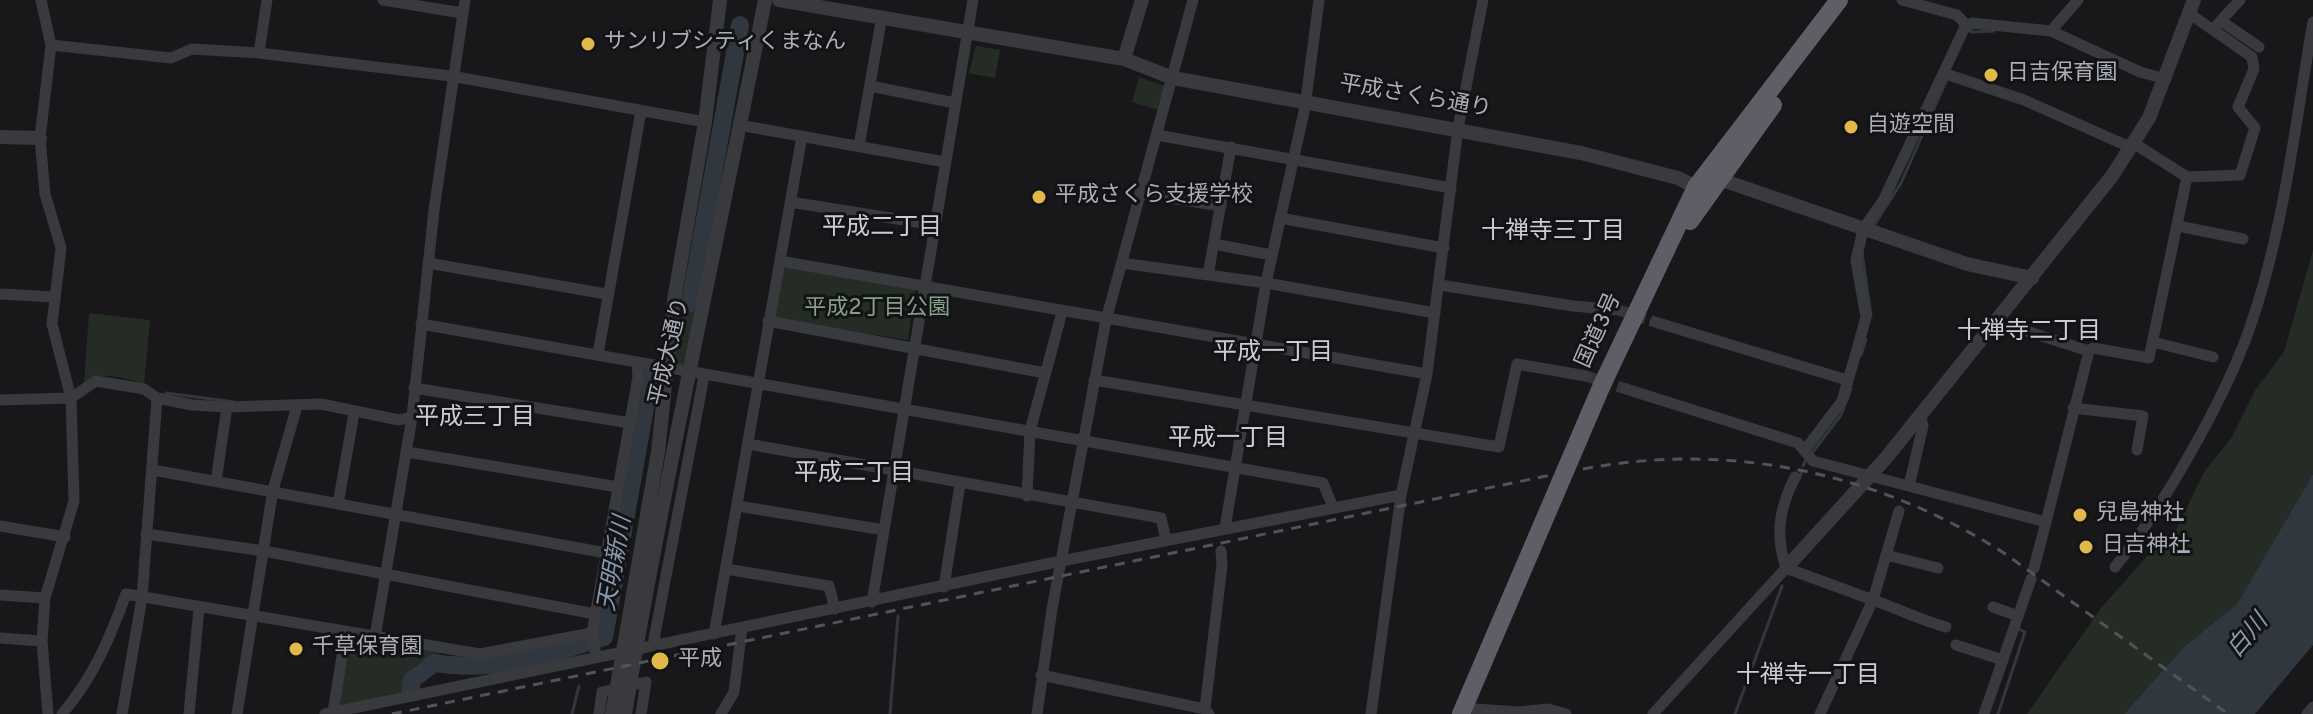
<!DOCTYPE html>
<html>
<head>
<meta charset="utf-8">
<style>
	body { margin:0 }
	canvas { display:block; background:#18181a }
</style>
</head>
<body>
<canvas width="2313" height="714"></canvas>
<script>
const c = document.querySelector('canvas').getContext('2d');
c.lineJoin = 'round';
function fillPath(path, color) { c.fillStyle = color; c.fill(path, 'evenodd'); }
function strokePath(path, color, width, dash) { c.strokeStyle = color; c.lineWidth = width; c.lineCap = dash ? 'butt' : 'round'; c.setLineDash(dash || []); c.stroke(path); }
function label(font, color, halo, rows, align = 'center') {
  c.font = font + ' Overpass,"Noto Sans JP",sans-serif'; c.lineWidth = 6; c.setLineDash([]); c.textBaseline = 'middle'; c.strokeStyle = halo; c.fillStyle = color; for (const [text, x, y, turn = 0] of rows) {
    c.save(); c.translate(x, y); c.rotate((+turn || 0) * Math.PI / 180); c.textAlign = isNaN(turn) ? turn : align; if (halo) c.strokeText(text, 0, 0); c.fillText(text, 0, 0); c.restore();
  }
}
fillPath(new Path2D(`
	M 976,46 L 1000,50 L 995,78 L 969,73 Z
	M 1139,77 L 1165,86 L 1158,110 L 1132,102 Z
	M 2313,250 L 2313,474 L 2237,604 L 2184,647 L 2124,714 L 2027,714 L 2101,608 L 2160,542 L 2167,549 L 2204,472 L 2232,437 L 2256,389 L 2284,352 Z
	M 785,267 L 915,290 L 908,340 L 777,320 L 773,315 L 781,270 Z
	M 680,301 L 700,304 L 684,364 L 681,365 L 674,362 Z
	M 89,313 L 150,320 L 144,384 C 124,379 102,369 84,383 Z
	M 349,637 L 440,653 C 417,662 407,667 401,692 L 340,708 L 336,705 Z`), '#242c25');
fillPath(new Path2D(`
	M 2313,474 L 2313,645 L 2255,714 L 2124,714 L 2184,647 L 2237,604 Z`), '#31373e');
strokePath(new Path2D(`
	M 1971,32 L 1994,31
	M 1873,227 L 1901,183 L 1948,77
	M 1862,252 L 1871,316
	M 1861,355 L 1866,339
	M 166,393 L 234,402
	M 1812,453 L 1841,415 L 1851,389
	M 1803,466 L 1807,458
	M 1799,480 L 1802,471
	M 572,714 L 579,686
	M 890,714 L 898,616
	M 1735,714 L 1782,586
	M 1998,714 L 2025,632 L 2016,628`), '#31373e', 3);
strokePath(new Path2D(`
	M 690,303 L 740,25
	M 410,691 L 412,680 L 434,663 C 493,673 549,655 604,637 L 651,375`), '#31373e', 18);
strokePath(new Path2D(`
	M 1619,310 L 1655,322
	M 1586,376 L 1626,389`), '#35363a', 11, [11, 5.5]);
strokePath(new Path2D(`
	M 41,0 L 51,45 L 40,138 L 45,194 L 61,248 L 52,324 L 71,398 L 74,501 L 45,598 L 42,641 L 48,714
	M 383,0 L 462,13
	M 1902,0 L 1957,15 L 1968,27
	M 2221,21 L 2259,47
	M 2217,25 L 2240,0
	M 2051,31 L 2140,72 L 2166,79
	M 51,45 L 171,58 L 192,49 L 259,53 L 451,76 L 705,122
	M 259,53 L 267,0
	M 1943,73 L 2024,100 L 2132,148
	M 870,86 L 955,103
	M 739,125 L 945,162
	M 1157,135 L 1451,188
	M 859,146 L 882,16
	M 2187,177 L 2240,175 L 2255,128 L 2238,107 L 2254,69 L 2252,57 L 2190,14
	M 1140,193 L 1221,206
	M 790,202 L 935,225
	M 1280,218 L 1444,248
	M 2178,226 L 2243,239
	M 1214,244 L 1271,255
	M 780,261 L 1427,374
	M 428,263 L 606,294
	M 1122,263 L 1266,283 L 1435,313
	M 1208,275 L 1231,147
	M 1440,285 L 1573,306 L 1619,310
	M 0,294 L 54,297
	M 768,321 L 1045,373
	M 1655,322 L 1847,380
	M 1998,322 L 2089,351 L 2093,348 L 2149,358 L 2187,177 L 2135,144
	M 421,324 L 1323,483 L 1333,507
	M 2153,342 L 2213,357
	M 598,354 L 641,111
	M 1094,380 L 1499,447 L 1517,364 L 1586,376
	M 414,388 L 630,423
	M 1626,389 L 1798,443 L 1813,461 L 2046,522 L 2034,568
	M 0,400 L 71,398 L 96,381 L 144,389 L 157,398
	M 2073,408 L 2143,416 L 2137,450
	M 748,444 L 1161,518 L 1166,540
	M 1805,450 L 1842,401 L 1858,346 L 1866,317 L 1856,261 L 1863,229 L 1883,201 L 1964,29 L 1972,23 L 2051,31 L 2078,0
	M 407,452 L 618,487
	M 153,470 L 606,553
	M 1795,477 C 1779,509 1775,534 1786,568 L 1873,600 L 1820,714
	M 216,481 L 227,407
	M 1909,486 L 1923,426 L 1921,416
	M 1027,496 L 1030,431 L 1062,312
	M 338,504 L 354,413
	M 738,506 L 884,530
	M 1899,511 L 1873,600 C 1899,609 1920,620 1946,627
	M 2046,522 L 2089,351
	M 0,526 L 65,537
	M 1225,528 L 1266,283 L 1305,107 L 1319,0
	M 146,534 L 264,551 L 595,614
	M 1886,555 L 1938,568
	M 2115,567 C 2162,509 2224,401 2249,330 C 2284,231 2295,124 2313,22
	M 726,569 L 829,586 L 835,609
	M 944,587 L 960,484
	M 0,595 L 45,598
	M 872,602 L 973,0
	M 1993,607 L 2018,616
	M 714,634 L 802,136
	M 375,637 L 412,417
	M 0,638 L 42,641
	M 660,645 L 654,639 L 704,376
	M 1956,645 L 2003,660
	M 596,656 L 592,633 L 638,377 L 637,364
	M 1041,675 L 1205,709 L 1209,714
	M 1205,709 L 1222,565 L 1221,551
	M 1474,709 L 1520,712 L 1548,709 L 1566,714
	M 333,712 L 346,632
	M 62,714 C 93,678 110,638 126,594 L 480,654 L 592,633
	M 122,714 L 142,598 L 157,398 L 192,405 L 227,407 L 321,404 L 399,420 L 412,417 L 434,210 L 465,0
	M 189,714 L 199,608
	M 237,714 L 273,490 L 297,406
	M 325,714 L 1061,561 L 1401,495 L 1427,374 L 1458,128 L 1483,0
	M 599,714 L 602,692 L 646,682 L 641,714
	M 721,714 L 734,692 L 742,628
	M 1037,714 L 1052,609 L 1106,320 L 1193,0
	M 1371,714 L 1401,495
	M 1653,714 L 1786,568
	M 1984,714 L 2031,579
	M 2307,714 L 2313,707`), '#393a3e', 11);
strokePath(new Path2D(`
	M 779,0 L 1124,59 L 1173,78 L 1581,153 L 1678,178 L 1696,187 L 1719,179 L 1967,264 L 2032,278
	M 1124,59 L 1142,0
	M 0,137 L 40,138
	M 1786,568 L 1886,458 L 2112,176 L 2149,118 L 2194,0
	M 612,714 L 658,452 L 674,300 L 705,122 L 720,0
	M 625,714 C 665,475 718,238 765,0`), '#393a3e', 14);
strokePath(new Path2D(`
	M 1690,221 L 1773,105
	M 1461,714 L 1602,385 L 1696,187 L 1839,0`), '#5e5e66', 18);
strokePath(new Path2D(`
	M 1583,469 C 1731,441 1878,473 2004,553 L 2228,714
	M 392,714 L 1556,474`), '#525359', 3, [10, 8]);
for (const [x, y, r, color] of [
	[588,44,8,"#e1b948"],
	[1991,75,8,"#e1b948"],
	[1851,127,8,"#e1b948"],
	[1039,197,8,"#e1b948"],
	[2080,515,8,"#e1b948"],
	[2086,547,8,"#e1b948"],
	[296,649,8,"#e1b948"],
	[660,661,10,"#e1b948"]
]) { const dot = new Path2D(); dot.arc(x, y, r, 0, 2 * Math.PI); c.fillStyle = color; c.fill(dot); strokePath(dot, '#131315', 3); }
label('22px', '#abaeb8', '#131315', [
	["サンリブシティくまなん",604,44],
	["日吉保育園",2007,75],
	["自遊空間",1867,127],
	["平成さくら支援学校",1055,197],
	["兒島神社",2096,515],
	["日吉神社",2102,547],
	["千草保育園",312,649],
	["平成",678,661]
], 'left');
label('22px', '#abaeb8', '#131315', [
	["平成さくら通り",1415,98,10],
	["国道3号",1600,331,-66],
	["平成大通り",671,352,-77]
]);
label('22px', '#84a188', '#131315', [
	["平成2丁目公園",877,310]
]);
label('24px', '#cccdd4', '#131315', [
	["平成二丁目",882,229],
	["十禅寺三丁目",1553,233],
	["十禅寺二丁目",2029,333],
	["平成一丁目",1273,354],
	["平成三丁目",475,419],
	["平成一丁目",1228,440],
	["平成二丁目",854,475],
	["十禅寺一丁目",1808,677]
]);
label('italic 24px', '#8699b0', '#131315', [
	["天明新川",617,564,-80],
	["白川",2249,637,-50]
]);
</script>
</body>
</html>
